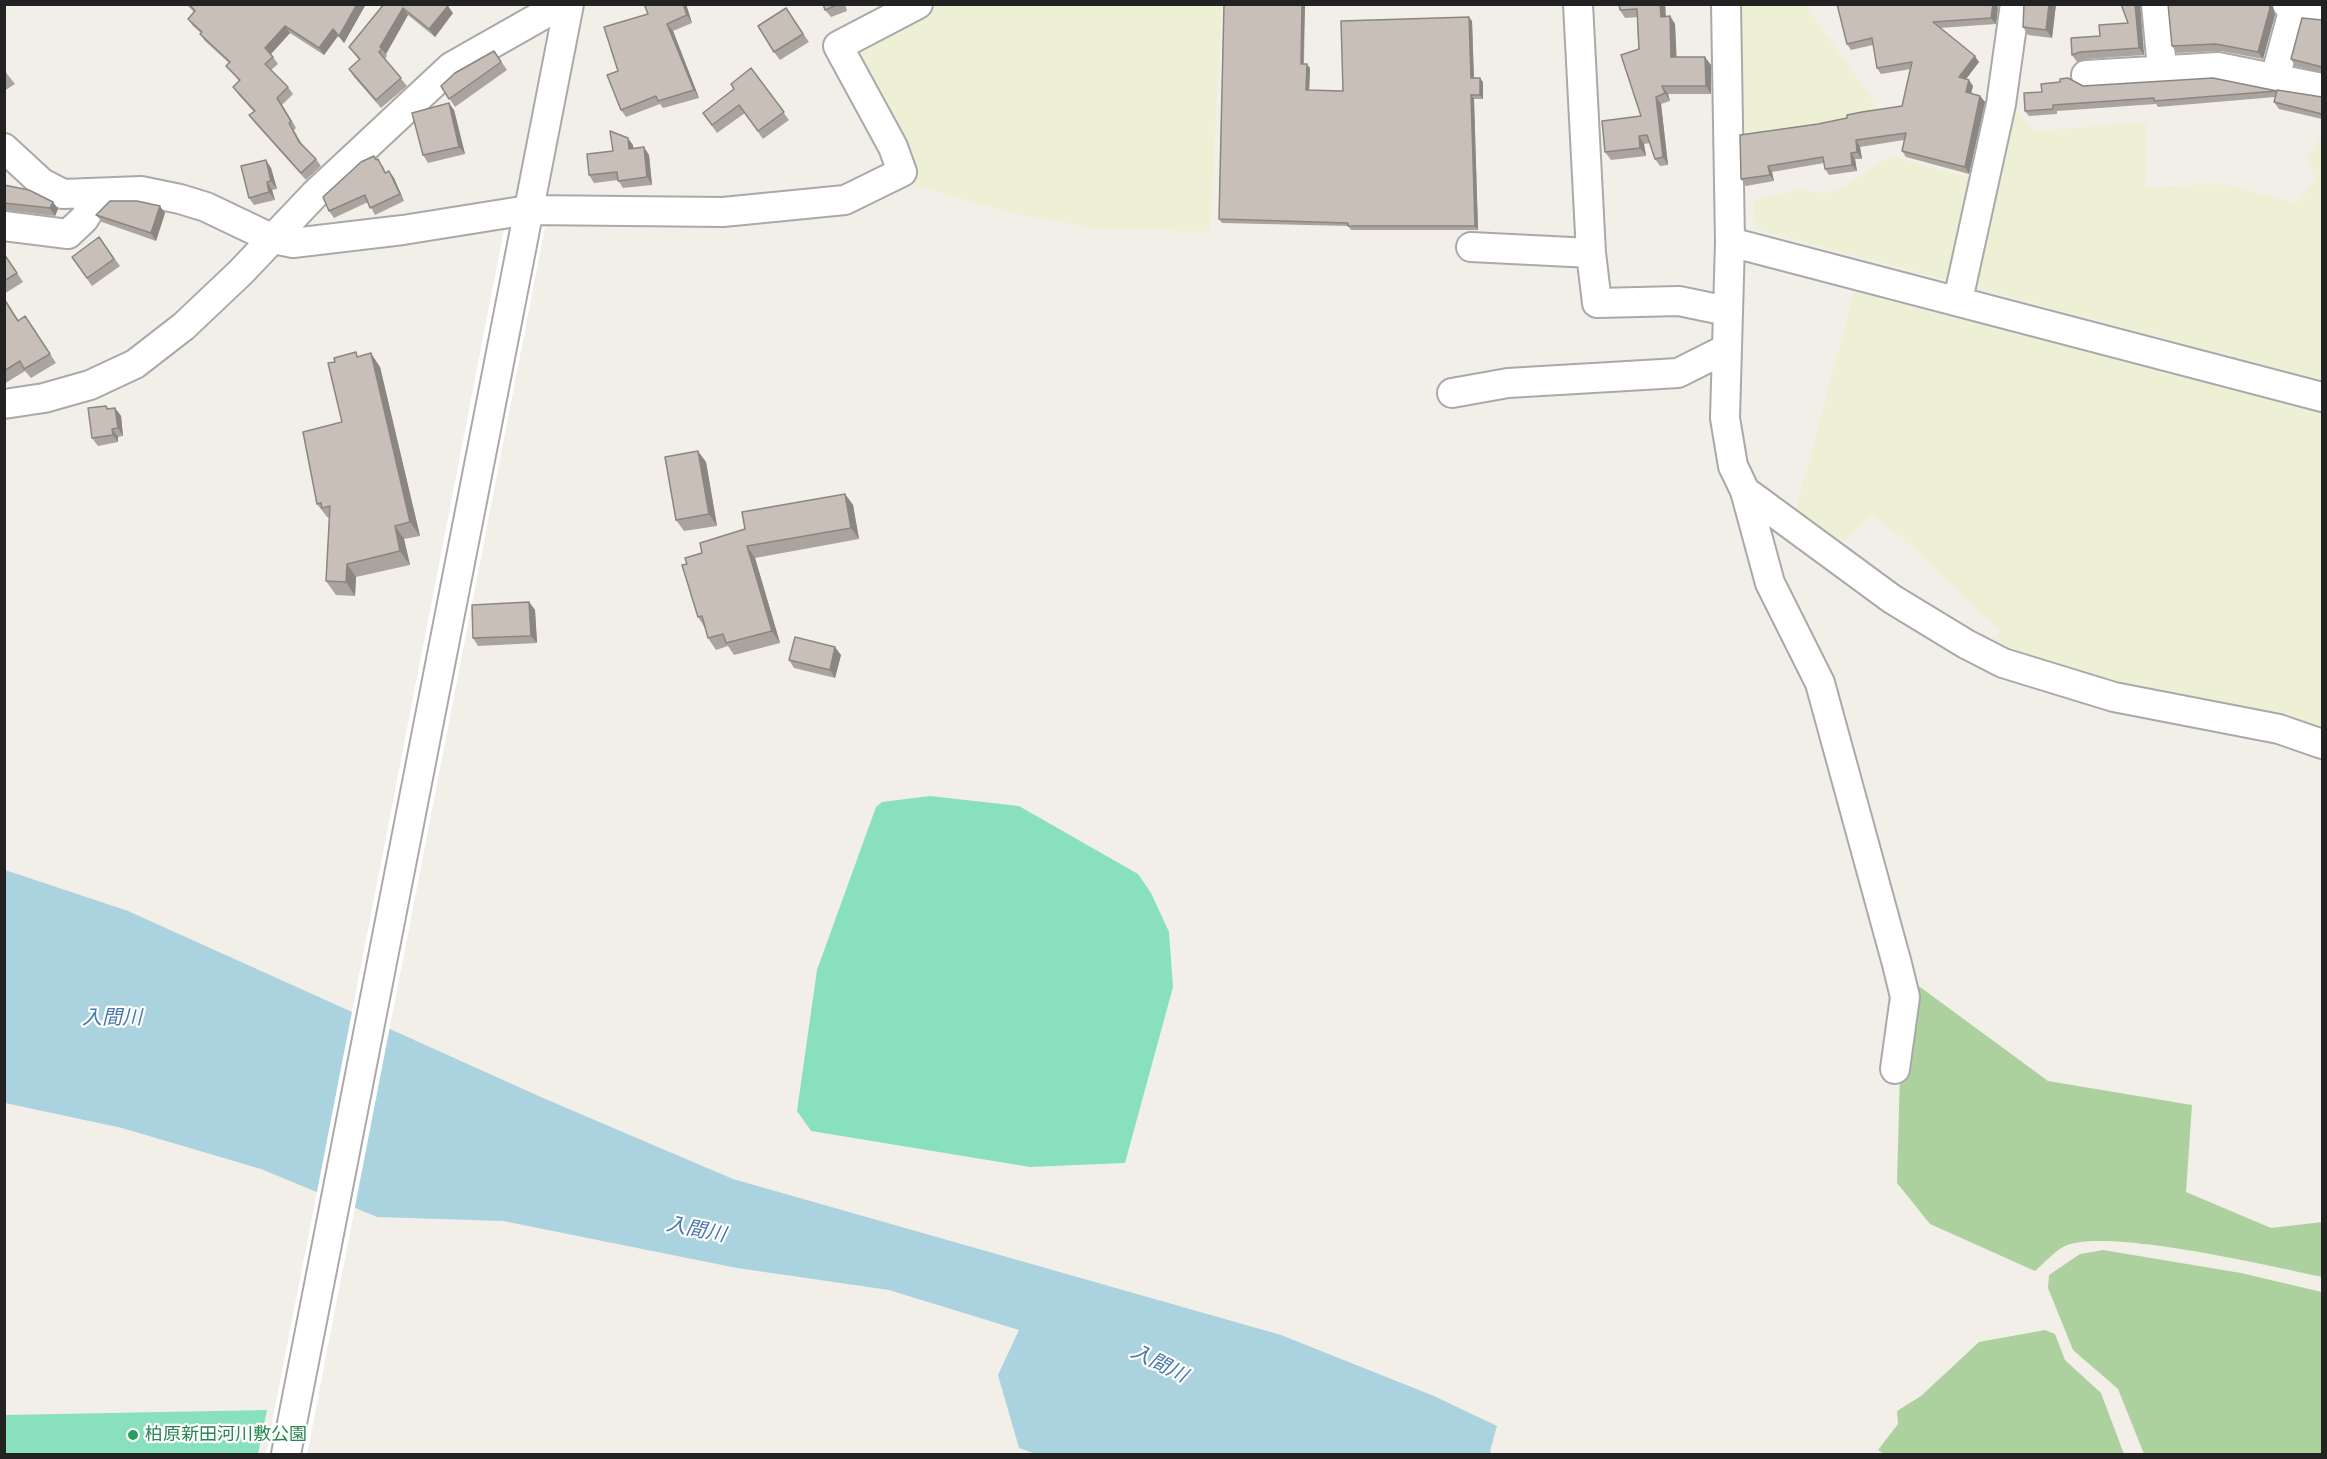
<!DOCTYPE html>
<html>
<head>
<meta charset="utf-8">
<style>
	body { margin:0 }
	#map { position:relative; width:2327px; height:1459px; overflow:hidden; background:#f2efe9; font-family:"Open Sans",sans-serif }
	canvas { display:block }
	.frame { position:absolute; inset:0; border:6px solid #222; pointer-events:none }
</style>
</head>
<body>
<div id="map">
<canvas width="2327" height="1459"></canvas>
<div class="frame"></div>
</div>
<script>
const c = document.querySelector('canvas').getContext('2d');
c.lineJoin = 'round';
function fillPath(path, color) { c.fillStyle = color; c.fill(path, 'evenodd'); }
function strokePath(path, color, width, dash) { c.strokeStyle = color; c.lineWidth = width; c.lineCap = dash ? 'butt' : 'round'; c.setLineDash(dash || []); c.stroke(path); }
function label(font, color, halo, rows, align = 'center') {
  c.font = font + ' "Open Sans","Noto Sans JP",sans-serif'; c.lineWidth = 4.5; c.setLineDash([]); c.textBaseline = 'middle'; c.strokeStyle = halo; c.fillStyle = color; for (const [text, x, y, turn = 0] of rows) {
    c.save(); c.translate(x, y); c.rotate((+turn || 0) * Math.PI / 180); c.textAlign = isNaN(turn) ? turn : align; if (halo) c.strokeText(text, 0, 0); c.fillText(text, 0, 0); c.restore();
  }
}
fillPath(new Path2D(`
	M 938,5 L 1222,5 L 1210,232 L 1093,228 L 1015,214 L 913,185 L 911,155 L 853,51 Z
	M 1733,5 L 1805,5 L 1872,98 L 1880,114 L 1734,140 Z
	M 2014,106 L 2033,131 L 2147,122 L 2146,187 L 2224,184 L 2297,203 L 2316,178 L 2306,158 L 2322,135 L 2322,380 L 1971,287 Z
	M 1889,156 L 1977,179 L 1950,278 L 1945,280 L 1758,230 L 1759,226 L 1756,226 L 1753,200 L 1803,189 L 1825,194 L 1842,188 Z
	M 1854,292 L 2322,413 L 2322,734 L 2145,691 L 1987,647 L 2000,631 L 1910,545 L 1872,515 L 1827,557 L 1793,520 Z`), '#eef0d5');
fillPath(new Path2D(`
	M 1916,984 L 2048,1081 L 2192,1105 L 2186,1192 L 2271,1228 L 2322,1222 L 2322,1277 C 2273,1267 2102,1226 2063,1247 C 2053,1253 2043,1264 2035,1271 L 1930,1224 L 1897,1183 L 1900,1071 Z
	M 2103,1250 L 2241,1273 L 2322,1292 L 2322,1454 L 2144,1454 L 2118,1389 L 2073,1350 L 2048,1288 L 2049,1275 L 2080,1254 Z
	M 2045,1330 L 2055,1334 L 2065,1360 L 2101,1393 L 2124,1454 L 1884,1454 L 1878,1450 L 1898,1424 L 1897,1411 L 1921,1396 L 1979,1342 Z`), '#add19e');
fillPath(new Path2D(`
	M 930,796 L 1019,806 L 1138,874 L 1151,893 L 1169,932 L 1173,987 L 1125,1163 L 1030,1167 L 811,1131 L 797,1111 L 817,970 L 876,807 L 882,802 Z
	M 267,1410 L 258,1454 L 5,1454 L 5,1415 Z`), '#88e0be');
fillPath(new Path2D(`
	M 5,870 L 128,911 L 543,1098 L 733,1179 L 1281,1335 L 1434,1396 L 1497,1426 L 1490,1451 L 1492,1454 L 1036,1454 L 1019,1448 L 998,1375 L 1019,1330 L 889,1290 L 737,1268 L 503,1221 L 377,1217 L 261,1169 L 122,1128 L 5,1103 Z`), '#aad3df');
fillPath(new Path2D(`
	M 545,227 L 307,1454 L 266,1454 L 504,230 Z`), '#fff');
const minor = new Path2D(`
	M 1578,4 L 1591,253 L 1597,303 L 1679,301 L 1727,311
	M 1726,4 L 1730,242 L 1725,418 L 1733,466 L 1745,491 L 1770,583 L 1820,683 L 1897,964 L 1905,997 L 1895,1069
	M 2156,4 L 2162,69
	M 2287,4 L 2322,12
	M 2086,75 L 2218,67 L 2322,88
	M 2275,78 L 2295,4
	M 4,148 L 42,183 L 63,194 L 141,191 L 180,199 L 206,207 L 273,239 L 293,243 L 403,230 L 528,210 L 723,212 L 845,200 L 902,172 L 893,147 L 838,46 L 918,4
	M 4,226 L 68,234 L 84,219 L 100,194
	M 1730,242 L 2322,397
	M 1471,247 L 1591,253
	M 1958,300 L 2001,104 L 2015,4
	M 1452,393 L 1508,383 L 1678,373 L 1726,349
	M 4,404 L 44,398 L 90,385 L 135,364 L 184,326 L 241,272 L 315,194 L 451,67 L 562,4
	M 1745,491 L 1892,599 L 1966,644 L 2003,663 L 2114,697 L 2279,729 L 2322,744
	M 286,1454 L 569,4`);
strokePath(minor, '#a9a9a9', 32);
strokePath(minor, '#fff', 28);
fillPath(new Path2D(`
	M 186,4 L 366,4 L 344,43 L 338,36 L 324,55 L 290,33 L 271,54 L 278,64 L 271,70 L 288,87 L 293,94 L 282,105 L 296,128 L 294,130 L 302,144 L 316,159 L 321,166 L 306,180 L 254,122 L 249,115 L 254,112 L 238,94 L 233,87 L 239,81 L 226,66 L 229,63 L 205,41 L 200,34 L 201,33 L 193,26 L 188,19 L 194,12 Z
	M 384,4 L 453,13 L 435,37 L 408,15 L 386,54 L 387,56 L 385,59 L 407,86 L 381,108 L 354,77 L 349,69 L 359,60 L 349,47 Z
	M 644,4 L 686,4 L 692,23 L 673,31 L 699,98 L 663,108 L 660,104 L 626,117 L 621,110 L 648,14 Z
	M 823,4 L 845,4 L 847,11 L 831,17 L 825,10 Z
	M 1224,4 L 1305,4 L 1304,64 L 1310,68 L 1309,90 L 1343,91 L 1472,21 L 1474,78 L 1483,82 L 1483,99 L 1474,99 L 1478,230 L 1351,230 L 1348,226 L 1222,223 L 1219,219 Z
	M 1619,4 L 1665,4 L 1666,16 L 1670,16 L 1675,24 L 1676,57 L 1711,65 L 1711,94 L 1668,94 L 1670,101 L 1661,104 L 1668,165 L 1660,166 L 1655,159 L 1650,143 L 1644,144 L 1646,156 L 1611,160 L 1605,152 L 1641,116 L 1637,17 L 1625,18 L 1620,10 Z
	M 2056,4 L 2052,38 L 2028,35 L 2023,27 Z
	M 2121,4 L 2140,4 L 2144,55 L 2085,59 L 2077,62 L 2072,55 L 2100,36 L 2128,23 Z
	M 2168,4 L 2272,4 L 2275,15 L 2263,59 L 2221,51 L 2177,53 L 2172,46 Z
	M 1998,7 L 1996,24 L 1940,28 L 1979,62 L 1966,79 L 1973,86 L 1971,93 L 1980,96 L 1985,102 L 1969,174 L 1906,157 L 1902,151 L 1904,140 L 1860,147 L 1862,159 L 1855,159 L 1857,171 L 1829,175 L 1825,169 L 1824,163 L 1772,172 L 1774,181 L 1746,186 L 1741,179 L 1818,124 L 1902,106 L 1911,69 L 1881,74 L 1877,68 L 1873,45 L 1851,50 L 1847,44 Z
	M 786,8 L 809,42 L 780,60 L 774,52 Z
	M 2322,20 L 2322,73 L 2295,66 L 2291,59 Z
	M 494,51 L 507,70 L 455,107 L 441,86 Z
	M 751,68 L 789,120 L 763,139 L 745,113 L 717,133 L 703,113 L 734,89 Z
	M 4,70 L 15,84 L 4,91 Z
	M 2083,86 L 2276,91 L 2322,97 L 2322,119 L 2279,109 L 2274,102 L 2275,97 L 2158,107 L 2156,104 L 2057,111 L 2057,114 L 2029,116 L 2025,111 L 2042,92 Z
	M 454,110 L 465,154 L 428,163 L 423,155 Z
	M 633,145 L 633,149 L 649,155 L 652,185 L 623,188 L 618,180 L 594,183 L 589,175 L 613,151 Z
	M 376,160 L 383,166 L 386,173 L 389,171 L 394,178 L 404,201 L 375,215 L 368,202 L 334,218 L 329,211 Z
	M 271,168 L 277,189 L 272,190 L 275,200 L 254,205 L 249,198 Z
	M 4,185 L 53,202 L 58,209 L 55,216 L 4,210 Z
	M 165,213 L 156,241 L 102,222 L 96,215 Z
	M 99,237 L 120,266 L 92,286 L 72,257 Z
	M 4,253 L 23,282 L 4,294 Z
	M 4,297 L 18,320 L 25,316 L 56,363 L 31,378 L 25,371 L 4,384 Z
	M 358,356 L 380,367 L 420,536 L 404,539 L 410,565 L 356,577 L 355,596 L 336,595 L 326,581 L 329,519 L 328,517 L 327,517 L 317,504 L 342,422 Z
	M 106,406 L 109,409 L 115,408 L 121,416 L 123,436 L 118,437 L 118,442 L 98,446 L 92,438 Z
	M 706,462 L 717,526 L 684,531 L 676,520 Z
	M 845,494 L 853,505 L 859,539 L 755,558 L 780,643 L 734,655 L 728,646 L 716,650 L 708,638 L 705,628 L 698,617 L 687,564 L 702,553 L 745,529 Z
	M 529,602 L 535,610 L 537,643 L 478,646 L 473,638 Z
	M 841,655 L 835,678 L 794,668 L 789,660 Z`), '#aba49e');
fillPath(new Path2D(`
	M 357,4 L 366,4 L 344,43 L 339,36 Z
	M 683,4 L 686,4 L 692,23 L 687,15 Z
	M 1302,4 L 1305,4 L 1303,68 L 1301,64 Z
	M 1660,4 L 1665,4 L 1666,24 L 1661,17 Z
	M 1993,4 L 1996,4 L 1998,7 L 1996,24 L 1991,18 Z
	M 2049,4 L 2056,4 L 2052,38 L 2046,30 Z
	M 2135,4 L 2140,4 L 2144,55 L 2139,48 Z
	M 2269,4 L 2272,4 L 2275,15 L 2263,59 L 2258,52 Z
	M 448,6 L 453,13 L 435,37 L 429,29 Z
	M 403,8 L 408,15 L 386,54 L 380,47 Z
	M 1670,16 L 1675,24 L 1677,65 L 1671,57 Z
	M 1469,17 L 1472,21 L 1474,82 L 1471,78 Z
	M 667,24 L 673,31 L 699,98 L 694,90 Z
	M 285,26 L 290,33 L 270,55 L 265,48 Z
	M 333,29 L 338,36 L 324,55 L 319,48 Z
	M 1975,56 L 1979,62 L 1963,83 L 1959,77 Z
	M 1705,57 L 1711,65 L 1711,94 L 1706,86 Z
	M 1307,64 L 1310,68 L 1309,94 L 1306,90 Z
	M 1480,78 L 1483,82 L 1483,99 L 1480,95 Z
	M 1969,80 L 1973,86 L 1970,98 L 1966,92 Z
	M 1662,86 L 1668,94 L 1670,101 L 1665,93 Z
	M 1471,95 L 1474,99 L 1478,230 L 1475,226 Z
	M 1980,96 L 1985,102 L 1969,174 L 1965,167 Z
	M 1656,97 L 1661,104 L 1668,165 L 1663,157 Z
	M 277,98 L 282,105 L 296,128 L 291,121 Z
	M 449,103 L 454,110 L 465,154 L 459,147 Z
	M 1639,136 L 1644,144 L 1646,156 L 1640,148 Z
	M 628,138 L 633,145 L 634,156 L 629,149 Z
	M 1856,140 L 1860,147 L 1862,159 L 1857,152 Z
	M 644,147 L 649,155 L 652,185 L 647,177 Z
	M 1851,153 L 1855,159 L 1857,171 L 1852,165 Z
	M 266,160 L 271,168 L 277,189 L 271,181 Z
	M 1768,166 L 1772,172 L 1774,181 L 1770,175 Z
	M 389,171 L 394,178 L 404,201 L 400,194 Z
	M 267,182 L 272,190 L 275,200 L 269,192 Z
	M 53,202 L 58,209 L 55,216 L 50,208 Z
	M 160,206 L 165,213 L 156,241 L 151,233 Z
	M 371,353 L 380,367 L 420,536 L 410,522 Z
	M 115,408 L 121,416 L 123,436 L 118,428 Z
	M 112,429 L 118,437 L 118,442 L 113,435 Z
	M 698,451 L 706,462 L 717,526 L 709,514 Z
	M 845,494 L 853,505 L 859,539 L 851,528 Z
	M 395,526 L 404,539 L 410,565 L 400,551 Z
	M 747,546 L 755,558 L 780,643 L 772,631 Z
	M 347,564 L 356,577 L 355,596 L 346,582 Z
	M 529,602 L 535,610 L 537,643 L 531,636 Z
	M 835,647 L 841,655 L 835,678 L 830,670 Z`), '#8b8681');
const building = new Path2D(`
	M 189,4 L 357,4 L 339,36 L 333,29 L 319,48 L 285,26 L 265,48 L 273,57 L 265,64 L 288,87 L 277,98 L 291,121 L 289,123 L 299,142 L 316,159 L 301,173 L 249,115 L 255,111 L 233,87 L 240,80 L 226,66 L 230,62 L 200,34 L 202,32 L 188,19 L 195,11 Z
	M 384,4 L 446,4 L 448,6 L 429,29 L 403,8 L 380,47 L 382,49 L 379,52 L 401,78 L 376,100 L 349,69 L 360,59 L 349,47 Z
	M 644,4 L 683,4 L 687,15 L 667,24 L 694,90 L 658,101 L 656,96 L 621,110 L 607,75 L 618,71 L 604,27 L 648,14 Z
	M 823,4 L 839,4 L 825,10 Z
	M 1224,4 L 1302,4 L 1301,64 L 1307,64 L 1306,90 L 1343,91 L 1341,21 L 1469,17 L 1471,78 L 1480,78 L 1480,95 L 1471,95 L 1475,226 L 1348,226 L 1348,223 L 1219,219 Z
	M 1619,4 L 1660,4 L 1661,17 L 1670,16 L 1671,57 L 1705,57 L 1706,86 L 1662,86 L 1665,93 L 1656,97 L 1663,157 L 1655,159 L 1647,135 L 1639,136 L 1640,148 L 1605,152 L 1602,121 L 1641,116 L 1621,55 L 1639,49 L 1637,9 L 1620,10 Z
	M 1837,4 L 1993,4 L 1991,18 L 1933,22 L 1975,56 L 1959,77 L 1969,80 L 1966,92 L 1980,96 L 1965,167 L 1902,151 L 1906,133 L 1856,140 L 1857,152 L 1851,153 L 1852,165 L 1825,169 L 1823,157 L 1768,166 L 1770,175 L 1741,179 L 1740,135 L 1818,124 L 1847,118 L 1847,115 L 1862,112 L 1902,106 L 1912,62 L 1877,68 L 1872,38 L 1847,44 Z
	M 2024,4 L 2049,4 L 2046,30 L 2023,27 Z
	M 2121,4 L 2135,4 L 2139,48 L 2080,52 L 2072,55 L 2071,38 L 2100,36 L 2099,25 L 2128,23 Z
	M 2168,4 L 2269,4 L 2270,8 L 2258,52 L 2216,44 L 2172,46 Z
	M 786,8 L 803,34 L 774,52 L 758,26 Z
	M 2302,18 L 2322,20 L 2322,67 L 2291,59 Z
	M 494,51 L 501,62 L 449,99 L 441,86 L 455,73 Z
	M 751,68 L 784,112 L 758,131 L 739,105 L 712,125 L 703,113 L 734,89 L 731,84 Z
	M 2068,78 L 2083,86 L 2213,78 L 2277,91 L 2154,101 L 2154,98 L 2053,105 L 2053,109 L 2025,111 L 2024,93 L 2042,92 L 2041,84 L 2060,82 L 2060,79 Z
	M 2277,90 L 2322,97 L 2322,114 L 2274,102 Z
	M 449,103 L 459,147 L 423,155 L 412,113 Z
	M 610,131 L 628,138 L 629,149 L 644,147 L 647,177 L 618,181 L 617,172 L 589,175 L 587,154 L 613,151 Z
	M 374,156 L 376,160 L 378,159 L 385,173 L 389,171 L 400,194 L 370,208 L 365,195 L 329,211 L 323,197 L 361,162 Z
	M 266,160 L 271,181 L 267,182 L 269,192 L 249,198 L 241,166 Z
	M 4,185 L 29,190 L 53,202 L 50,208 L 4,203 Z
	M 110,201 L 137,201 L 160,206 L 151,233 L 96,215 Z
	M 99,237 L 114,259 L 87,278 L 72,257 Z
	M 4,254 L 17,273 L 4,281 Z
	M 4,299 L 18,321 L 25,316 L 50,354 L 24,369 L 20,361 L 4,371 Z
	M 356,352 L 357,357 L 371,353 L 410,522 L 395,526 L 400,551 L 347,564 L 346,582 L 326,581 L 330,506 L 322,508 L 321,503 L 317,504 L 303,432 L 342,422 L 328,363 L 335,362 L 334,358 Z
	M 106,406 L 107,409 L 115,408 L 118,428 L 112,429 L 113,435 L 92,438 L 88,408 Z
	M 698,451 L 709,514 L 676,520 L 665,457 Z
	M 845,494 L 851,528 L 747,546 L 772,631 L 726,643 L 723,634 L 708,638 L 702,616 L 698,617 L 682,565 L 687,564 L 685,558 L 702,553 L 700,543 L 745,529 L 742,512 Z
	M 529,602 L 531,636 L 473,638 L 472,605 Z
	M 795,637 L 835,647 L 830,670 L 789,660 Z`);
fillPath(building, '#c7bfb8');
strokePath(building, '#8b8681', 1.5);
for (const [x, y, r, color] of [
	[133,1435,6,"#2e9e5b"]
]) { const dot = new Path2D(); dot.arc(x, y, r, 0, 2 * Math.PI); c.fillStyle = color; c.fill(dot); strokePath(dot, '#fff', 2); }
label('18px', '#27864d', '#fff', [
	["柏原新田河川敷公園",145,1435]
], 'left');
label('italic 20px', '#4a7aab', '#fff', [
	["入間川",112,1018],
	["入間川",696,1230,11],
	["入間川",1159,1364,27]
]);
</script>
</body>
</html>
